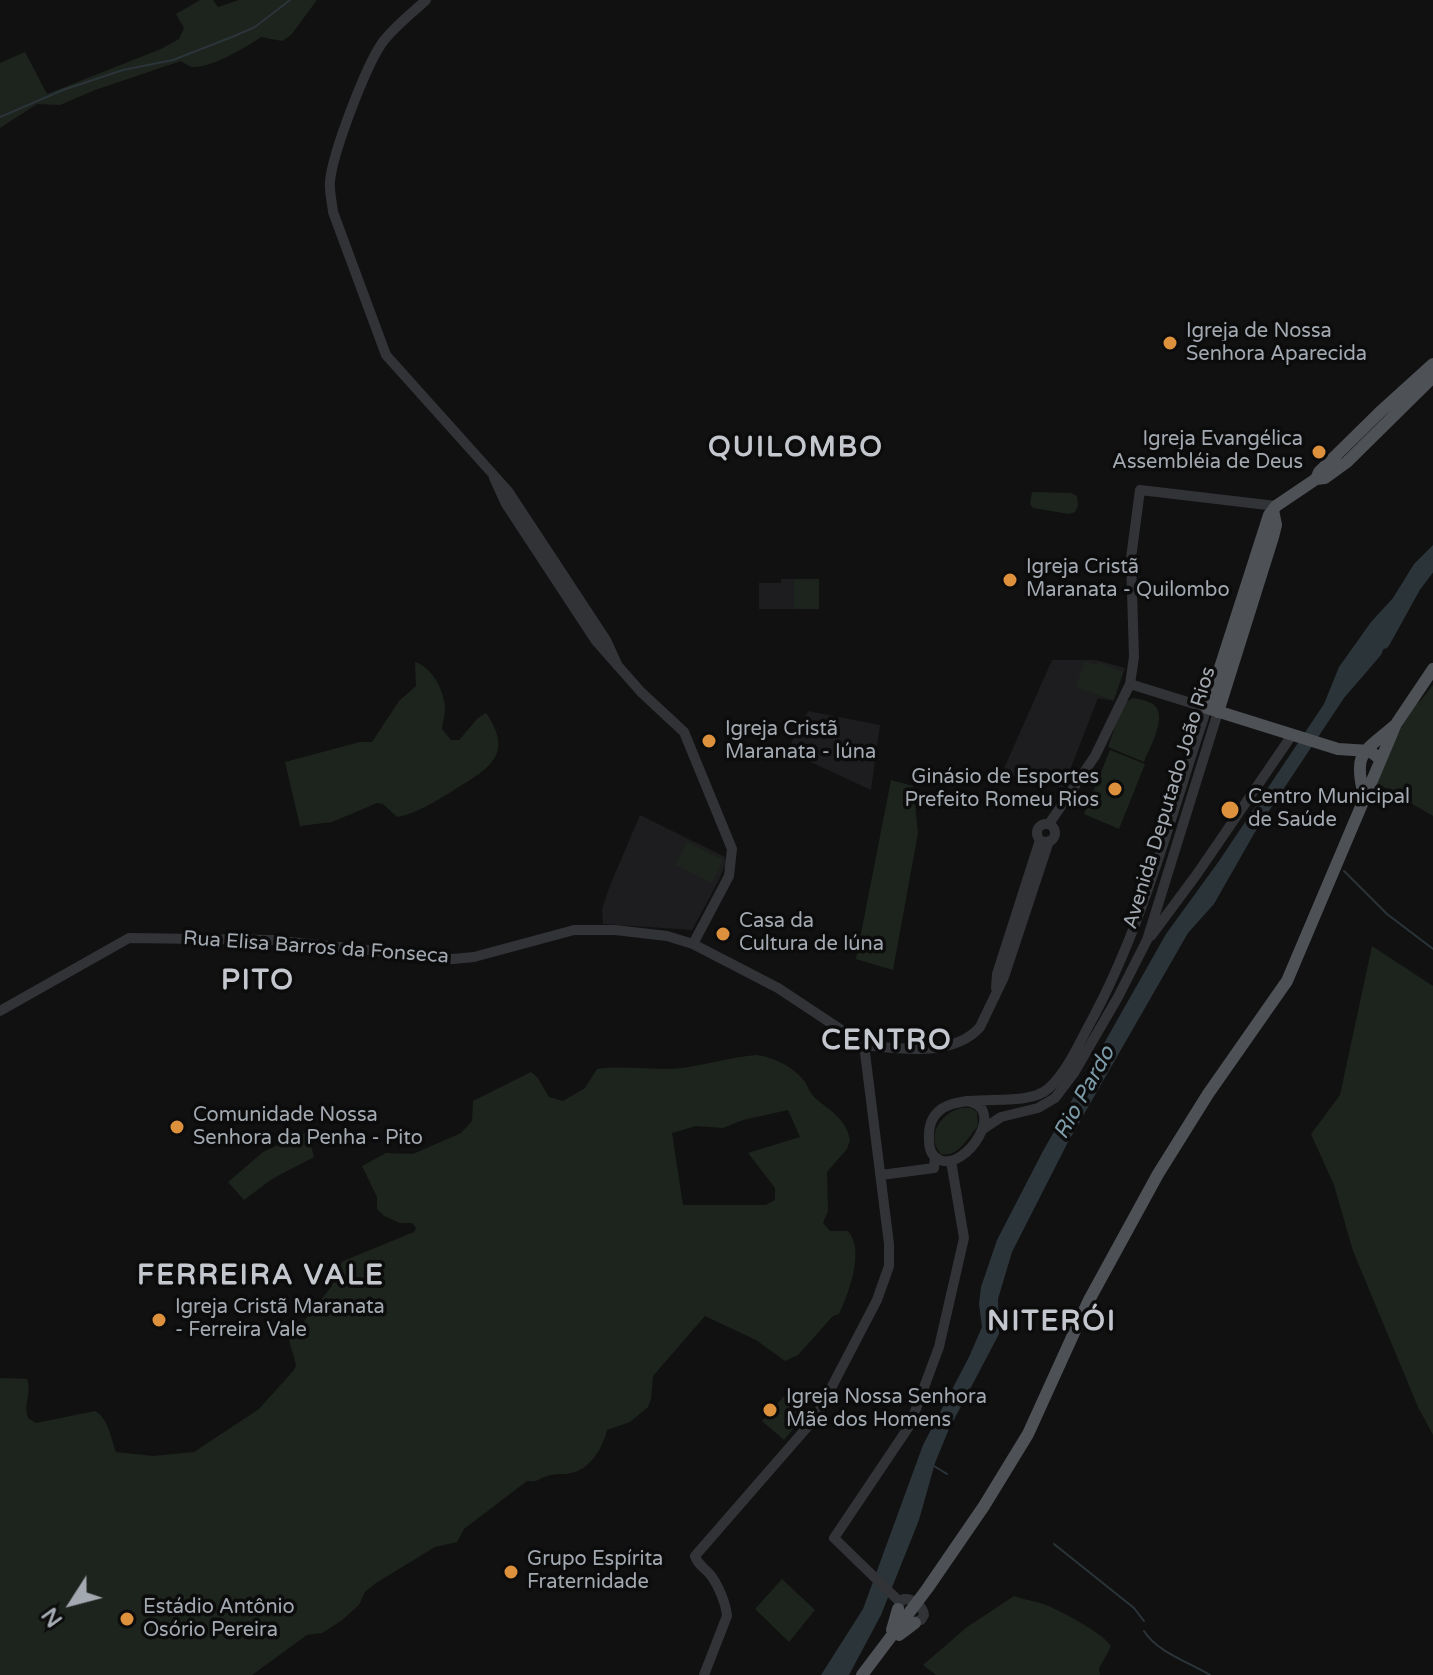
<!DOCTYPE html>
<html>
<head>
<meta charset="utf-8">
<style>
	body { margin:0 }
	#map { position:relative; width:1433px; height:1675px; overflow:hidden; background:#111112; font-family:"Varela Round",sans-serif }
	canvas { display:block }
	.north { position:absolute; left:32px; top:1563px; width:80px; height:80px; -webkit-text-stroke:6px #0c0c0d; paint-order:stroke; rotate:234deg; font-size:22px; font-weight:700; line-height:32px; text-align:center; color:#a3a9b1 }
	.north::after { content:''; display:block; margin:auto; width:28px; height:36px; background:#a3a9b1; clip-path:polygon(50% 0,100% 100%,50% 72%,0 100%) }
</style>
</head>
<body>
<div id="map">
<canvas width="1433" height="1675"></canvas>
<div class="north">N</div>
</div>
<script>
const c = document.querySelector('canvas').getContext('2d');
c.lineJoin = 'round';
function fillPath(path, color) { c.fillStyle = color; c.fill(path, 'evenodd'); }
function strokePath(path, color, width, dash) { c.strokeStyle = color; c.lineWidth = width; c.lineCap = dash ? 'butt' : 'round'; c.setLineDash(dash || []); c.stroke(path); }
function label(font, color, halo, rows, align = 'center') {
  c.font = font + ' "Varela Round",sans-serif'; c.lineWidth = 7; c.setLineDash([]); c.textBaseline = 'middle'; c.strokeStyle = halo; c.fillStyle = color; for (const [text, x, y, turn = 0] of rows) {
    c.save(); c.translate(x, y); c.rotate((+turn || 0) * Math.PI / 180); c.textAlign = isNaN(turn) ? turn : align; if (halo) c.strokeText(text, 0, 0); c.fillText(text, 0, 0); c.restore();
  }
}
fillPath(new Path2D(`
	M 781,579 L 819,579 L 819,609 L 759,609 L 759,583 L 781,583 Z
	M 1052,660 L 1096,660 L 1125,668 L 1114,701 L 1098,698 L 1063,788 L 1048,783 L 1047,786 L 1002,773 Z
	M 808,711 L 880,725 L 871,790 L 787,751 Z
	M 640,815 L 725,857 L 726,863 L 718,882 L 692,930 L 603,924 L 602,909 L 609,888 Z`), '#1d1d1f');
fillPath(new Path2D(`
	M 200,0 L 213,0 L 218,7 L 239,0 L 317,0 L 291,35 L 282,41 L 261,37 C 247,47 211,68 193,67 C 190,67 183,63 181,61 L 95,90 L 60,105 L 37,104 L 0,128 L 0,63 L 25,52 L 47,94 L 161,49 L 179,39 L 184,28 L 176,14 Z
	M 1032,492 L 1071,493 L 1077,496 L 1078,506 L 1075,512 L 1069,514 L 1033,508 L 1030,504 Z
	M 794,579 L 819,579 L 819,609 L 794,609 Z
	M 1085,661 L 1096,665 L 1098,662 L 1123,672 L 1113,700 L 1076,687 Z
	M 415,662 C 432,667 445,691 445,710 C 445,716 442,723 442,729 L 451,740 L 459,740 L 478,718 L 486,713 C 515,755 488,769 454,790 C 436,801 418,813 397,817 L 383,804 L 377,803 L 332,822 L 300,826 L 285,762 L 360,742 L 372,742 L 399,701 L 416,686 Z
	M 1433,685 L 1433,816 L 1375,782 L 1411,708 L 1421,700 Z
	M 1133,698 C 1139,699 1148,701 1153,704 C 1169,716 1149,748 1144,762 L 1108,747 L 1123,704 Z
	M 1110,750 L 1145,764 L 1119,829 L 1084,814 Z
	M 891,780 L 913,786 L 918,833 L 893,970 L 856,959 Z
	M 687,842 L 723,860 L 712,883 L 676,865 Z
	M 1372,946 L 1433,986 L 1433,1435 L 1418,1407 L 1353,1251 L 1334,1185 L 1311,1134 L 1340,1095 Z
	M 757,1055 C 775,1058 793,1066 805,1082 C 808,1087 810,1093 815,1098 C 830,1111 846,1118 850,1140 L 847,1149 L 827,1172 L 828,1211 L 823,1223 L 830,1231 L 848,1231 C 865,1250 849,1293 839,1314 L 833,1316 L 798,1355 L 785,1361 L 756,1340 L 705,1316 L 653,1376 L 651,1399 L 648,1407 L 630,1422 L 607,1430 C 603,1447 591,1469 571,1473 C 565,1475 558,1473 551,1475 C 541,1477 538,1483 527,1481 L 464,1529 L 457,1542 L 435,1547 L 376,1583 L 365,1592 L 359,1605 L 341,1621 L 322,1633 L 307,1635 L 252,1675 L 0,1675 L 0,1378 L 27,1379 C 32,1394 23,1402 28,1418 L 36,1423 L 95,1411 C 109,1419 111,1439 116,1452 L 153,1456 L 194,1452 L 259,1409 L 294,1370 L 296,1365 L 289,1340 L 332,1286 L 336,1270 L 343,1261 L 414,1232 L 416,1228 L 412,1223 L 400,1223 L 384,1216 L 377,1209 L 377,1197 L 362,1166 L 386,1153 L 413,1154 L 461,1133 L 472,1121 L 473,1101 L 531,1072 L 538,1078 L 549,1097 L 563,1101 L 585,1088 L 597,1069 C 625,1065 653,1071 681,1068 C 707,1065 730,1057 757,1055 ZM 788,1110 L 800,1137 L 748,1153 L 775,1188 L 775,1200 L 766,1205 L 683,1205 L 672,1133 L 696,1126 L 723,1128 L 743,1120 Z
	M 961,1108 L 971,1108 L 977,1112 L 978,1126 C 968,1137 958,1158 941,1154 C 925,1136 941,1113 961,1108 Z
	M 307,1132 L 314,1157 L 272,1179 L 244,1200 L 228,1182 L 263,1152 Z
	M 785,1395 L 806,1413 L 784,1440 L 762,1421 Z
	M 782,1579 L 815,1610 L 789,1642 L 755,1609 Z
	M 1014,1596 C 1024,1600 1036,1601 1046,1605 C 1059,1610 1107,1635 1111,1647 L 1099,1668 L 1100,1675 L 936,1675 L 923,1665 L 967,1627 Z`), '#1d241d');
fillPath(new Path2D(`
	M 1433,545 L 1433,563 L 1415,584 L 1396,619 L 1381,655 L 1344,698 L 1255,832 L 1214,904 L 1188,933 L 1068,1142 L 1012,1252 L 998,1299 L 999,1334 L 949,1429 L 935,1463 L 919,1520 L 881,1615 L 849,1675 L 821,1675 L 863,1609 L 923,1445 L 969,1357 L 982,1327 L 979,1304 L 981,1287 L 997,1240 L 1043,1151 L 1166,934 L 1219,861 L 1324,704 L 1339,667 L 1371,622 L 1393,598 L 1414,564 Z`), '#2b3439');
strokePath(new Path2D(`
	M 0,117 L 63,90 L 123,70 L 173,60 L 232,37 L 255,27 L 290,0
	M 1344,871 L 1387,914 L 1433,949
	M 934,1466 L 947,1474
	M 1054,1544 L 1134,1608 L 1144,1621
	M 1144,1631 C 1158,1653 1189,1662 1210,1675`), '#2b3439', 2);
strokePath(new Path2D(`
	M 1383,642 L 1414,586 L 1433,561`), '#2b3439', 14);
strokePath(new Path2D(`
	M 426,0 C 411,14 394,27 382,43 C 365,68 333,152 330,181 C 329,191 332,202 333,212 L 386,355 L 508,491 L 606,640 L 618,666
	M 494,478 L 506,504 L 596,641 L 641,692 L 684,732 L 732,849 L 729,876 L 693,944
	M1037 833a9 9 0 1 1 18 0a9 9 0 1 1-18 0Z
	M 1049,824 L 1095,756 L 1130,684 L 1134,657 L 1131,558 L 1140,490 L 1276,506
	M 1151,936 L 1197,874 L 1292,735
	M 996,988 L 997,974 L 1040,840
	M 0,1011 L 129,938 L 272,940 L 453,959 L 474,957 L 574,930 L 615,930 L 667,936 L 693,944 L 778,988 L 864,1045
	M 864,1045 C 901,1049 954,1057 980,1027 L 1004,977 L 1049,841
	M 966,1101 C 1009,1106 966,1171 940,1160 C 932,1157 929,1149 929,1140 C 925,1076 1019,1116 1049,1088 C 1066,1072 1077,1048 1088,1027 C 1144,925 1170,817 1207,708 L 1130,684
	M 983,1129 L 1001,1117 L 1038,1108 L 1055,1098 L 1074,1073 L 1118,997 L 1147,940 L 1218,712
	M 881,1175 L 934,1168 L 935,1157
	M 904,1599 C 912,1598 923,1606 924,1615 L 921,1620 L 913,1622 L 899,1613 L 899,1603 Z
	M 900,1602 L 834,1538 L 910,1425 L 939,1347 L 964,1238 L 951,1161
	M 704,1675 L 727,1616 C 726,1604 719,1587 712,1577 C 706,1568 698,1566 695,1556 L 816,1417 L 877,1300 L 889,1266 L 889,1244 L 864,1045`), '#323336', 10);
strokePath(new Path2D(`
	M 1316,479 L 1319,472 L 1380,412 L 1433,364
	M 1218,712 L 1273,537 L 1276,525 L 1273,510
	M 1380,759 L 1370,751 L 1338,749 L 1207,708 L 1269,515 L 1276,506 L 1316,479 L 1325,478 L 1347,462 L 1433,377
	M 1364,796 C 1353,752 1363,753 1394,726
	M 892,1630 L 898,1609
	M 899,1635 L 915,1623
	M 862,1675 L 927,1589 L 984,1506 L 1028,1434 L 1088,1302 L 1158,1174 L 1208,1094 L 1287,981 L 1396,724 L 1433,669`), '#4e5155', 12);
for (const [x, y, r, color] of [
	[1170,343,8,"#de913d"],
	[1319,452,8,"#de913d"],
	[1010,580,8,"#de913d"],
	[709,741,8,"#de913d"],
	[1115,789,8,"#de913d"],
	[1230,810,10,"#de913d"],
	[723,934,8,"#de913d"],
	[177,1127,8,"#de913d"],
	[159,1320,8,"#de913d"],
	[770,1410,8,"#de913d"],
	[511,1572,8,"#de913d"],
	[127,1619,8,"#de913d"]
]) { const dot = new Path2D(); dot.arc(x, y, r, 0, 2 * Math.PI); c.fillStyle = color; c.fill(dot); strokePath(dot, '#0c0c0d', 3); }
label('20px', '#a3a9b1', '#0c0c0d', [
	["Igreja de Nossa",1186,332],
	["Senhora Aparecida",1186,355],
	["Igreja Evangélica",1303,440,"right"],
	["Assembléia de Deus",1303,463,"right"],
	["Igreja Cristã",1026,568],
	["Maranata - Quilombo",1026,591],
	["Igreja Cristã",725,730],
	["Maranata - Iúna",725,753],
	["Ginásio de Esportes",1099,778,"right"],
	["Prefeito Romeu Rios",1099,801,"right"],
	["Centro Municipal",1248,798],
	["de Saúde",1248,821],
	["Casa da",739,922],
	["Cultura de Iúna",739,945],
	["Comunidade Nossa",193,1116],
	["Senhora da Penha - Pito",193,1139],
	["Igreja Cristã Maranata",175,1308],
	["- Ferreira Vale",175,1331],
	["Igreja Nossa Senhora",786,1398],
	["Mãe dos Homens",786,1421],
	["Grupo Espírita",527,1560],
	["Fraternidade",527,1583],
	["Estádio Antônio",143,1608],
	["Osório Pereira",143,1631]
], 'left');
label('20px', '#a3a9b1', '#0c0c0d', [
	["Avenida Deputado João Rios",1170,798,-73],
	["Rua Elisa Barros da Fonseca",316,948,4]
]);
label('italic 22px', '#7d9ba9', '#0c0c0d', [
	["Rio Pardo",1085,1093,-61]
]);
c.letterSpacing = '2px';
label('bold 28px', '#c4c8ce', '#0c0c0d', [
	["QUILOMBO",796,449],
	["PITO",258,982],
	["CENTRO",887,1042],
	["FERREIRA VALE",261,1277],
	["NITERÓI",1052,1323]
]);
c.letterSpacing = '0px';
</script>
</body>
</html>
